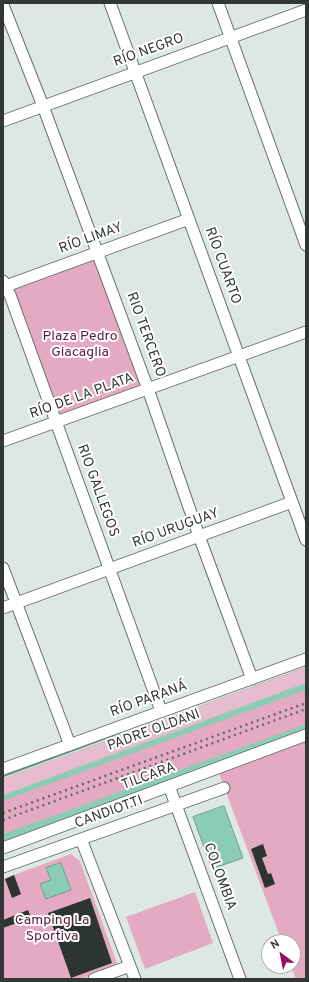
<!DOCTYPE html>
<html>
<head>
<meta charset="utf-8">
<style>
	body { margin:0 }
	#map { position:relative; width:309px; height:982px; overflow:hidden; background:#dde8e3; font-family:Overpass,sans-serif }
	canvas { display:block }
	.frame { position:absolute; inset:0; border:4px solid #323735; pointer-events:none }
	.north { position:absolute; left:261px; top:934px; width:40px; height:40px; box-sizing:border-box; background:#fff; border:1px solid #adafae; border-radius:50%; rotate:328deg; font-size:11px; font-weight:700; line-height:16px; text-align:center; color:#323735 }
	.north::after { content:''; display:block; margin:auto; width:14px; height:18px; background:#9a0f61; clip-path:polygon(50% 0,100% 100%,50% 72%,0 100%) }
</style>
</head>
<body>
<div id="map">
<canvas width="309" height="982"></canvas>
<div class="frame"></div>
<div class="north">N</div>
</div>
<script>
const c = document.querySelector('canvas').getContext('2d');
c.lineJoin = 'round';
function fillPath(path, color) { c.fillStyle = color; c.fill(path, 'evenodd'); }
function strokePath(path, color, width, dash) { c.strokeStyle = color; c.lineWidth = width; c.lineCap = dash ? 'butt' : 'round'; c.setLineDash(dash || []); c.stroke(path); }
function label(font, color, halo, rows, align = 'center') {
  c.font = font + ' Overpass,sans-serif'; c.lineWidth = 4; c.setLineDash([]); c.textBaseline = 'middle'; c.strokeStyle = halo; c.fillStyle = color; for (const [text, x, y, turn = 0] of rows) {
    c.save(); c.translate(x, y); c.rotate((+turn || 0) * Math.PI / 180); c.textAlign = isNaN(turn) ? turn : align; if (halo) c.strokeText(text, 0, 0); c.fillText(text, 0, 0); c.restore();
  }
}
fillPath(new Path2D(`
	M 92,258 L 97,259 L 142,388 L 61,418 L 13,294 L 15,289 L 21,286 Z
	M 306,675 L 306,979 L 296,979 L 291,966 L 293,966 L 293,942 L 282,942 L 217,768 L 3,848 L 3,787 Z
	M 71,854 L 80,861 L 118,966 L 79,979 L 3,979 L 3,879 Z
	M 195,892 L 213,943 L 145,969 L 126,917 Z`), '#e3aac1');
const water = new Path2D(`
	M 224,806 L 243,858 L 212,869 L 193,817 Z
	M 61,863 L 71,890 L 46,899 L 40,884 L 51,880 L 46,868 Z`);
fillPath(water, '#8bccb5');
strokePath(water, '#709f8f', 1);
strokePath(new Path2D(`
	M 3,776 L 119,733`), '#709f8f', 2.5);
strokePath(new Path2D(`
	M 3,796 L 306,685
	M 3,839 L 306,729`), '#8bccb5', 9);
fillPath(new Path2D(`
	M 263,844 L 267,856 L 262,858 L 268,874 L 271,873 L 275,884 L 265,888 L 251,849 Z
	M 14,875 L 21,894 L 12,898 L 5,879 Z
	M 90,898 L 112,963 L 71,978 L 48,913 Z
	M 28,910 L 31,918 L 3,928 L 3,920 Z`), '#2d3532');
const minor = new Path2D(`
	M 110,3 L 306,540
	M 218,3 L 306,245
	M 3,5 L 43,106 L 148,389 L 199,536 L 252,679
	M 3,121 L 306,10
	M 3,281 L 10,295 L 161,711
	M 3,287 L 189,219
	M 3,441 L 306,332
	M 3,568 L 70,745
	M 3,608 L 292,502
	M 3,769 L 306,659
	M 169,786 L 240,979
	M 81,839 L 135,979
	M 3,848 L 306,735
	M 3,867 L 224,788
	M 94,979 L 130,966`);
const major = new Path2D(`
	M 3,787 L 306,675`);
strokePath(minor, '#666f6b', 13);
strokePath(major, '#c2c3c2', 16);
strokePath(minor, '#fff', 11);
strokePath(major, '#e8bccf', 14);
strokePath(new Path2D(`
	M 3,813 L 306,703
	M 3,820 L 306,709`), '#636a67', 2.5, [2, 4]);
label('14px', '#323735', '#fff', [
	["RÍO NEGRO",149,51,-20],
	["RÍO LIMAY",91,239,-20],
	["RÍO CUARTO",222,266,70],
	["RIO TERCERO",145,335,70],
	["RÍO DE LA PLATA",82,397,-20],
	["RIO GALLEGOS",97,491,70],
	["RÍO URUGUAY",176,529,-20],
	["RÍO PARANÁ",149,700,-20],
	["PADRE OLDANI",154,731,-20],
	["TILCARA",149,777,-20],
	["CANDIOTTI",109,813,-20],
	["COLOMBIA",219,877,70]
]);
label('14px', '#5a183a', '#fff', [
	["Plaza Pedro",80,337],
	["Giacaglia",80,353],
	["Camping La",52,921],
	["Sportiva",52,937]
]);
</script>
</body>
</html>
